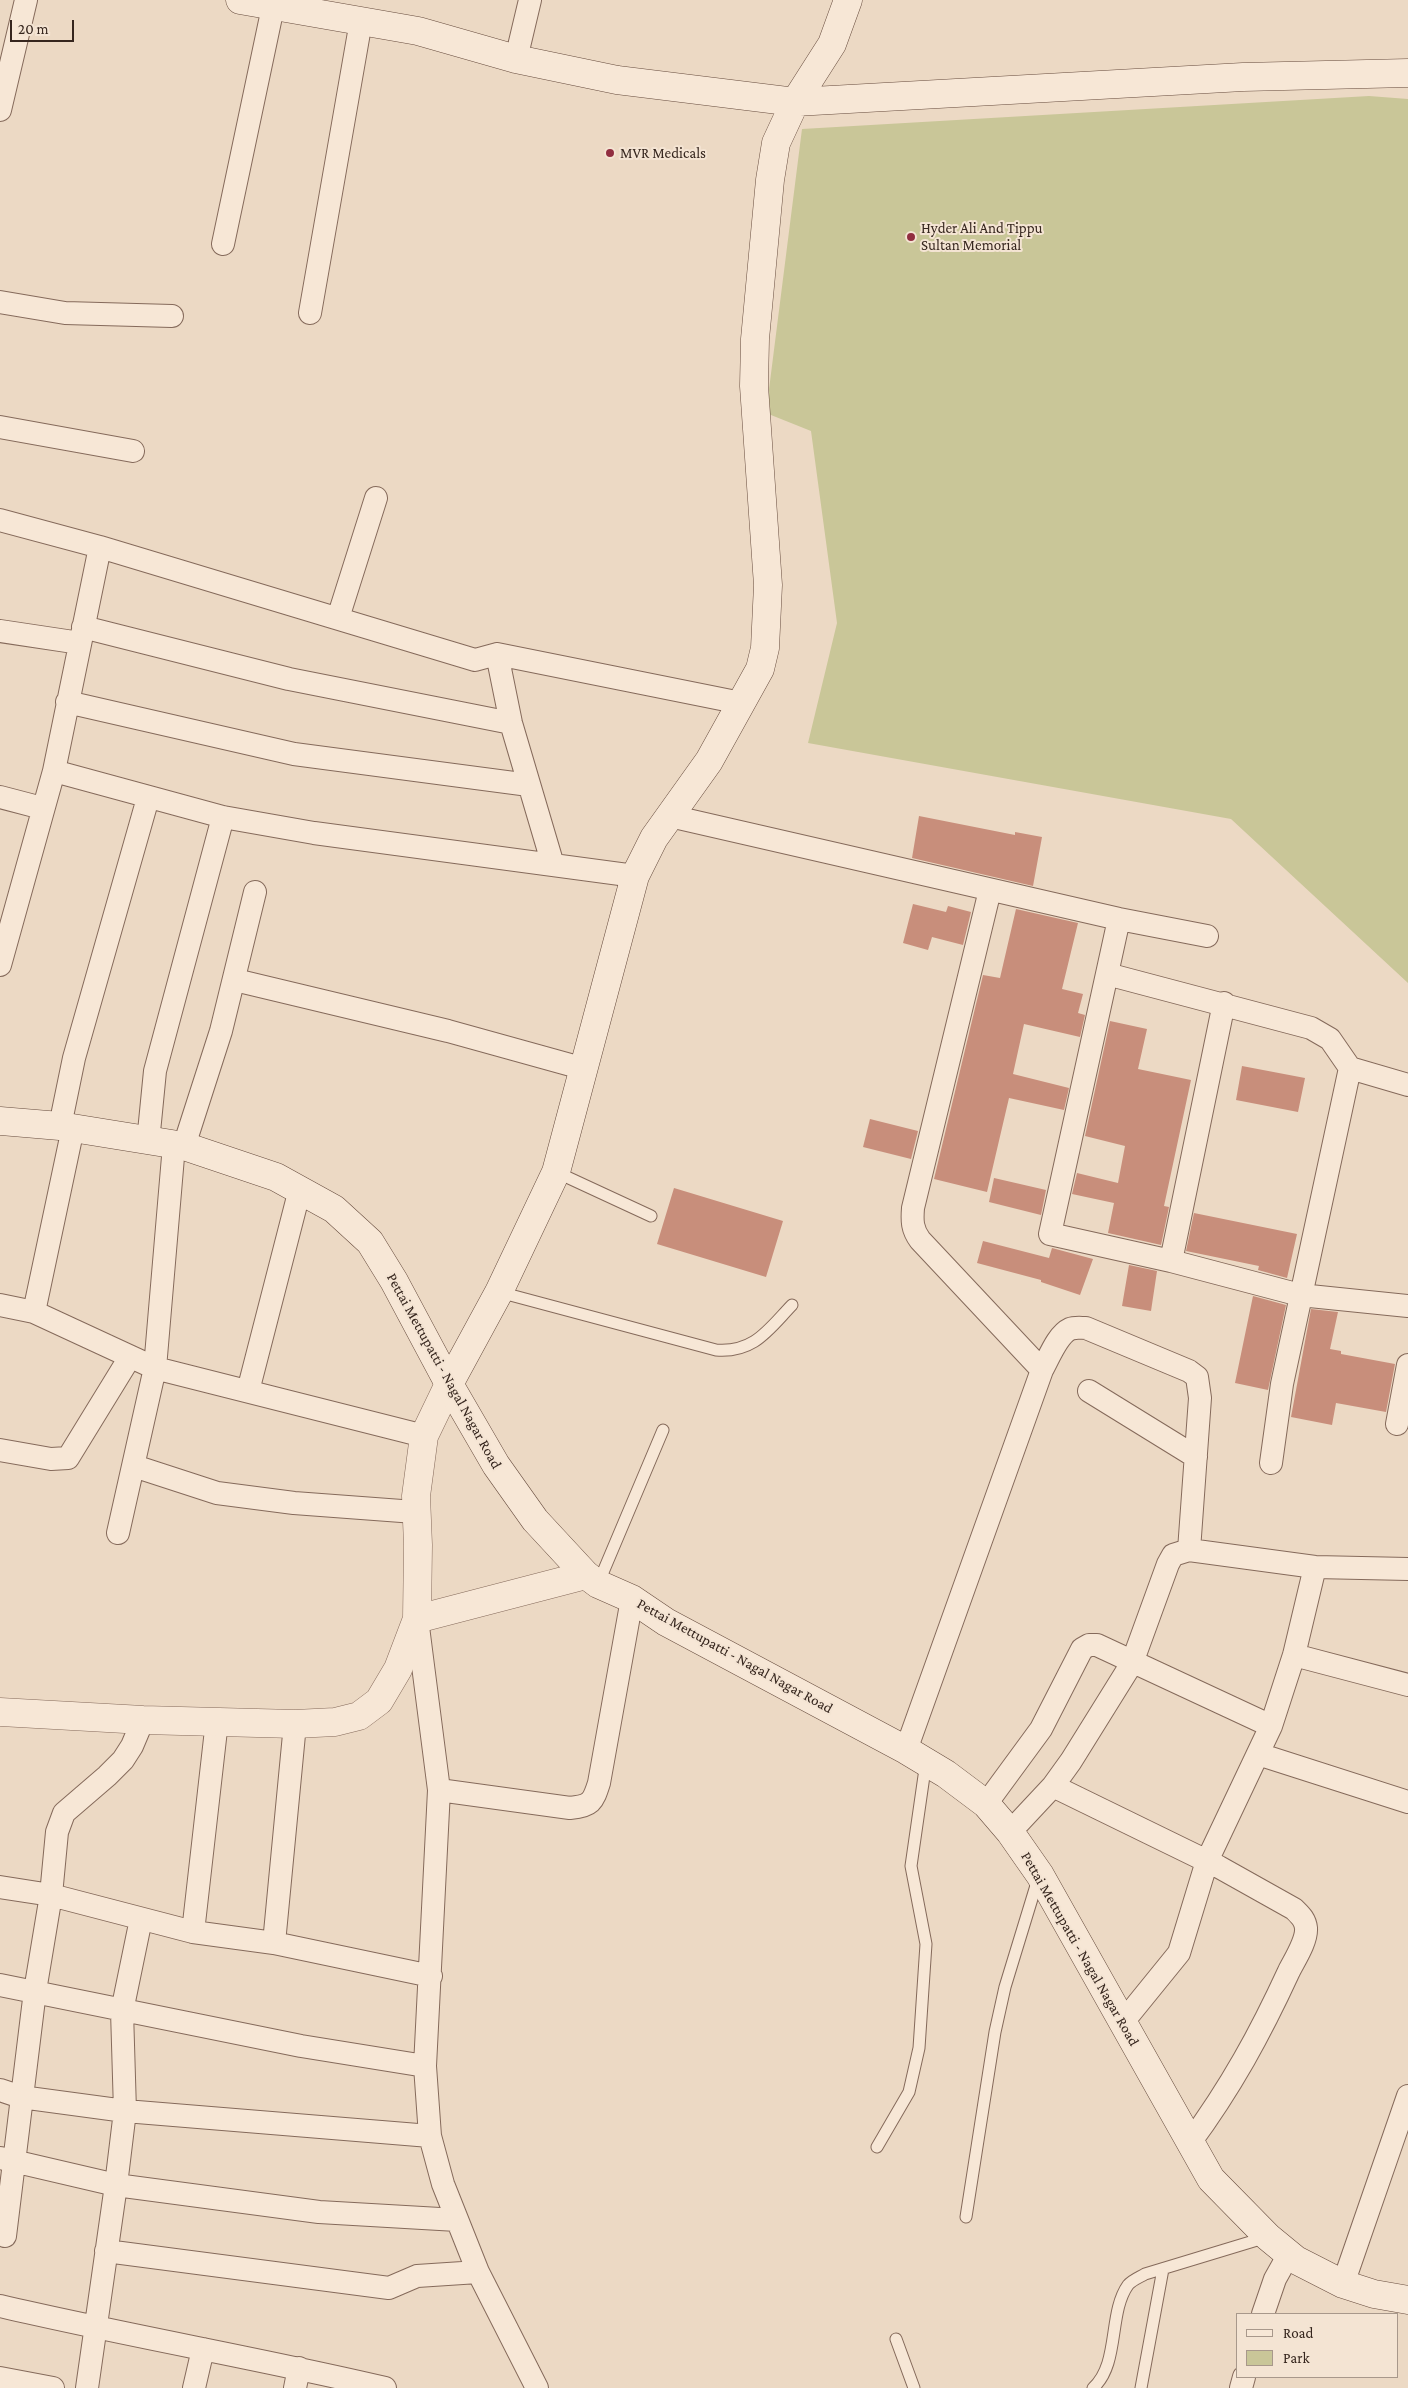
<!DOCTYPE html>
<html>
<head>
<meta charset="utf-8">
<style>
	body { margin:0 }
	#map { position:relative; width:1408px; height:2388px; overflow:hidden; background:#ecd9c4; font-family:"Crimson Pro",serif }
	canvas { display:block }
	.legend { position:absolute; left:1236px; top:2313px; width:162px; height:65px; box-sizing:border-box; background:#f4e4d3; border:1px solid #a8988b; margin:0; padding:6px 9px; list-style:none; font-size:15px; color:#36261e }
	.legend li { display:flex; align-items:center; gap:10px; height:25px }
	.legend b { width:25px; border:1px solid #a8988b }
	.scale { position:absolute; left:10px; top:20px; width:64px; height:22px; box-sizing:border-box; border:2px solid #36261e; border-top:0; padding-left:6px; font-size:15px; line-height:18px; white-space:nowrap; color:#36261e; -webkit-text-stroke:4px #f4e4d3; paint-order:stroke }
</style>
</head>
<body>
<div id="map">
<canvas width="1408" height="2388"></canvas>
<ul class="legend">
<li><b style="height:6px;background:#f7e7d6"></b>Road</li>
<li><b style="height:14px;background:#c9c698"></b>Park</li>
</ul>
<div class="scale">20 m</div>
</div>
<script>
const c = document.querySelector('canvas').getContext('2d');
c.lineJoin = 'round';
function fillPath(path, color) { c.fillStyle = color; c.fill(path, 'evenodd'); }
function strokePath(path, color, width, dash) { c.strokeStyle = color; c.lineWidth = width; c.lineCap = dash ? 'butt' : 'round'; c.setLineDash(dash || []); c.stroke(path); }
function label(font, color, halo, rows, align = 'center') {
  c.font = font + ' "Crimson Pro",serif'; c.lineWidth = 4; c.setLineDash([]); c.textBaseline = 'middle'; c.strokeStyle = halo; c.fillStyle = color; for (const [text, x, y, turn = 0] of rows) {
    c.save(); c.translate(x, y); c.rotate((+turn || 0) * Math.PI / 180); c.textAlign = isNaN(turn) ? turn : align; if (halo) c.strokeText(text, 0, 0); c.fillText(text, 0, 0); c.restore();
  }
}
fillPath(new Path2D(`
	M 1369,96 L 1408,99 L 1408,983 L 1231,819 L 808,743 L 837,623 L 811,431 L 766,413 L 802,129 Z`), '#c9c698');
fillPath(new Path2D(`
	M 919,816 L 1015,835 L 1015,832 L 1042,837 L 1033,886 L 912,858 Z
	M 913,904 L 946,912 L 948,906 L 971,912 L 963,945 L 932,937 L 928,950 L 903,943 Z
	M 1016,909 L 1078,923 L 1062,989 L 1083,994 L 1078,1013 L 1085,1015 L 1080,1037 L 1024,1024 L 1013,1074 L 1069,1088 L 1064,1110 L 1009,1098 L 987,1192 L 934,1179 L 983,975 L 1000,978 Z
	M 1110,1021 L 1147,1029 L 1138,1069 L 1191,1080 L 1164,1206 L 1169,1207 L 1161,1245 L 1108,1233 L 1114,1203 L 1072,1194 L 1077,1173 L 1118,1183 L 1125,1146 L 1085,1136 Z
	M 1242,1066 L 1305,1078 L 1298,1112 L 1236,1100 Z
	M 870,1119 L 918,1131 L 911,1159 L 863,1147 Z
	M 994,1178 L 1046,1190 L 1041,1215 L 989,1202 Z
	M 674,1188 L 783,1221 L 766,1277 L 657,1244 Z
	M 1194,1213 L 1297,1234 L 1287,1278 L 1258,1270 L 1259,1266 L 1186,1251 Z
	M 983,1241 L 1049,1258 L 1052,1248 L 1093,1259 L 1080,1295 L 1041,1282 L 1041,1280 L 977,1263 Z
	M 1129,1265 L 1157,1271 L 1151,1311 L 1122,1306 Z
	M 1253,1296 L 1286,1305 L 1268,1390 L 1235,1383 Z
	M 1311,1309 L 1338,1312 L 1330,1349 L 1341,1351 L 1341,1354 L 1395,1364 L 1386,1412 L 1336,1403 L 1332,1425 L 1291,1417 Z`), '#c88e7b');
const service = new Path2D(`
	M 556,1172 L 651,1216
	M 499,1292 L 716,1350 C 754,1353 768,1330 792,1305
	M 598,1584 L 663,1430
	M 877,2147 L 909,2092 L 919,2048 L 926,1944 L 911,1866 L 926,1762
	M 966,2217 L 995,2032 L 1005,1987 L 1038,1879
	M 896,2339 L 914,2388
	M 1093,2388 C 1120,2364 1108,2313 1128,2285 C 1132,2280 1140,2277 1145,2274 L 1267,2237
	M 1141,2388 L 1163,2269`);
const minor = new Path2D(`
	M 516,59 L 530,0
	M 0,110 L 26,0
	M 223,244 L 273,7
	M 0,302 L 65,313 L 172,316
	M 310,313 L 361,21
	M 0,427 L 133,451
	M 0,520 L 100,547 L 475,660 L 497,654 L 741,703
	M 338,618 L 376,498
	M 83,627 L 289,679 L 511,723
	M 0,631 L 80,643
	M 497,654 L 511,723 L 553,865
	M 67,702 L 294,754 L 529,785
	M 54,771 L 223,817 L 314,833 L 635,876
	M 0,797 L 42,808
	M 670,816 L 1119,919 L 1207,936
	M 1119,919 L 1050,1234 L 1171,1261 L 1300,1295 L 1408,1306
	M 0,965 L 54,771 L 100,547
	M 1107,974 L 1311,1028 L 1330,1039 L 1350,1068 L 1408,1085
	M 235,980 L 448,1031 L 585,1069
	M 60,1126 L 74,1058 L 148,798
	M 148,1142 L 155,1071 L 223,817
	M 184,1146 L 221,1031 L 255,892
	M 1171,1261 L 1224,1003
	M 0,1305 L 34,1312 L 155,1368 L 424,1436
	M 34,1312 L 73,1128
	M 1042,1370 C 1049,1358 1057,1335 1070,1329 C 1075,1327 1081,1328 1086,1328 L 1189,1371 L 1197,1377 L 1200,1398 L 1189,1550
	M 248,1391 L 300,1189
	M 1089,1391 L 1196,1457
	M 1397,1424 L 1408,1365
	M 0,1450 L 51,1459 L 68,1458 L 130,1357
	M 1271,1463 L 1282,1384 L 1350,1068
	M 134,1466 L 217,1493 L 294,1503 L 415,1512
	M 118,1533 L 155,1368 L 174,1145
	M 417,1619 L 439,1790 L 425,2066 L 430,2136 L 443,2184 L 478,2272 L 537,2388
	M 1294,1655 L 1408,1685
	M 906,1750 L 1042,1370 L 920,1240 C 912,1229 912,1221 913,1208 L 990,890
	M 1258,1754 L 1408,1802
	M 1053,1786 L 1219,1867 L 1294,1909 C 1300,1915 1305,1919 1306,1928 C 1307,1941 1295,1959 1289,1971 C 1260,2034 1231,2087 1189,2144
	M 439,1790 L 570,1808 C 591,1806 593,1802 599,1783 L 632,1599
	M 986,1804 L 1041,1729 L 1082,1649 L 1089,1645 L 1097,1645 L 1271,1726
	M 1010,1832 L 1053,1786 L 1071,1761 L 1132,1663 L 1168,1564 L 1173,1555 L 1189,1550 L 1315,1567 L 1408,1569
	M 0,1887 L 51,1895 L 193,1932 L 274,1943 L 431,1976
	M 193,1932 L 217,1721
	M 274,1943 L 295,1724
	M 0,1985 L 301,2046 L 425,2066
	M 1123,2022 L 1179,1953 L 1207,1861 L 1271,1726 L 1294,1655 L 1315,1567
	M 0,2090 L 21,2097 L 125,2111 L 122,2011 L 141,1919
	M 0,2158 L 116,2185 L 125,2111 L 430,2136
	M 0,2234 L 5,2236 L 35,1991 L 51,1895 L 57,1832 L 64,1813 L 107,1776 L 123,1760 L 132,1746 L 143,1720
	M 106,2251 L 389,2288 L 417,2276 L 478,2272
	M 1343,2284 L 1408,2096
	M 0,2306 C 128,2336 257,2358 385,2388
	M 1263,2314 L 1275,2279 L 1289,2254
	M 0,2378 L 53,2388
	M 87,2388 L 116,2185 L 319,2212 L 457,2220
	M 194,2388 L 203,2349
	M 295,2388 L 299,2368
	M 1241,2388 L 1244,2377`);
const tertiary = new Path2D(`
	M 417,1619 L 586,1575
	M 0,1712 L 143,1720 L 295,1724 L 335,1722 L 359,1716 L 379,1701 L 398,1669 L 417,1619 L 418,1545 L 416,1496 L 424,1436 L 449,1384`);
const secondary = new Path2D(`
	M 240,0 L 418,31 L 516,59 L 617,80 L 795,102 L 1243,77 L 1408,73
	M 0,1121 L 60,1126 L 184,1146 L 276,1177 L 334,1209 L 370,1242 L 394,1281 L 449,1384 L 496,1465 L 535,1520 L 586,1575 L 598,1584 L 632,1599 L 666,1622 L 906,1750 L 946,1774 L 986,1804 L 1010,1832 L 1040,1875 L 1211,2179 L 1268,2237 L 1296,2260 L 1343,2284 L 1374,2294 L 1408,2300
	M 449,1384 L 499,1292 L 556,1172 L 635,876 L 654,838 L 709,761 L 760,669 L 765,648 L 768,585 L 754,386 L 755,339 L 770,180 L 776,143 L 795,102 L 832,44 L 848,0`);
strokePath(service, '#856a5b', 13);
strokePath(minor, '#856a5b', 24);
strokePath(tertiary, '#856a5b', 29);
strokePath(secondary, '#674c3e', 29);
strokePath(service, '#f7e7d6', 11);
strokePath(minor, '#f7e7d6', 22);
strokePath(tertiary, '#f7e7d6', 28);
strokePath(secondary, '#f7e7d6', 28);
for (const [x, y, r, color] of [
	[610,153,5,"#912e40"],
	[911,237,5,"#912e40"]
]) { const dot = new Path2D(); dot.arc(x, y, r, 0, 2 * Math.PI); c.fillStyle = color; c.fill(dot); strokePath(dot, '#f4e4d3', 2); }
label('15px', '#36261e', '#f4e4d3', [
	["MVR Medicals",620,153],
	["Hyder Ali And Tippu",921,228],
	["Sultan Memorial",921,245]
], 'left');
label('15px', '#36261e', '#f4e4d3', [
	["Pettai Mettupatti - Nagal Nagar Road",444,1371,61],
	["Pettai Mettupatti - Nagal Nagar Road",735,1656,29],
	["Pettai Mettupatti - Nagal Nagar Road",1080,1949,60]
]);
</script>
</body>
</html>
